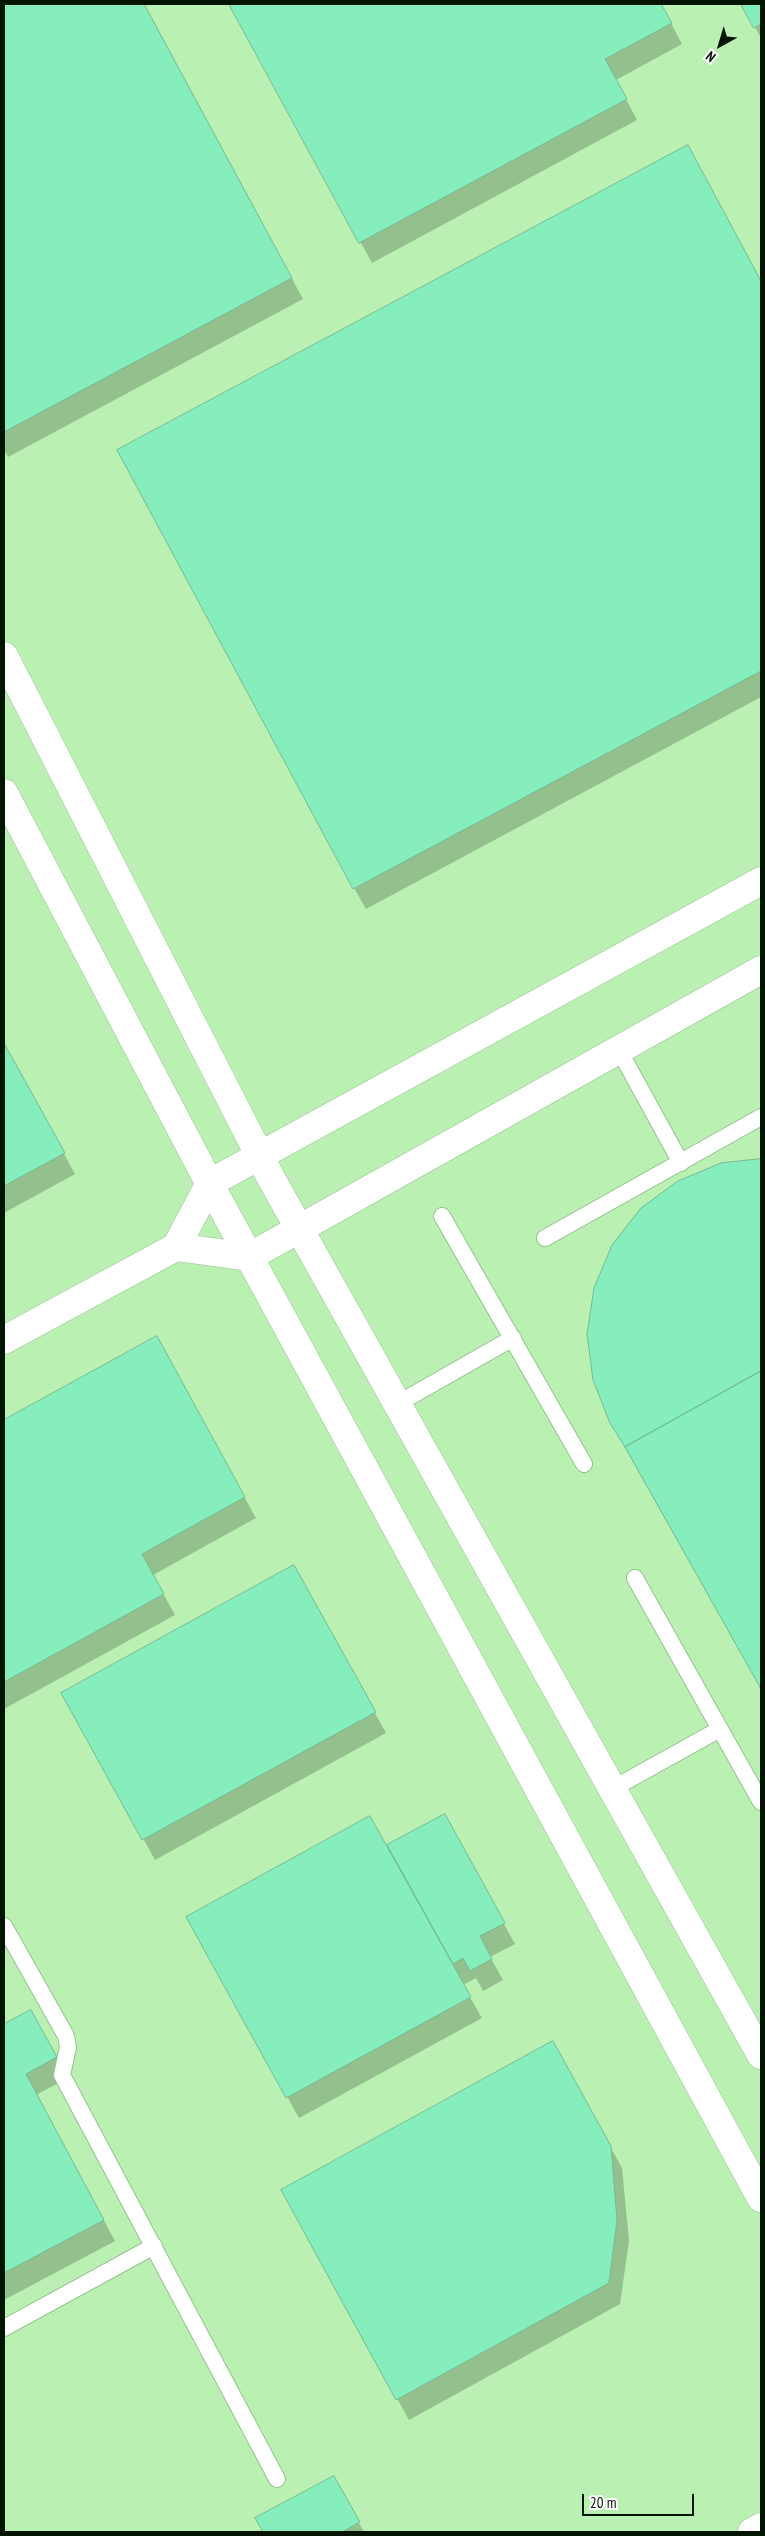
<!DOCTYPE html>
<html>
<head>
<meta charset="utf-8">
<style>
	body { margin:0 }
	#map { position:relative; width:765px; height:2536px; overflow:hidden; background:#cafbc3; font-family:"PT Sans Narrow",sans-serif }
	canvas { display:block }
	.frame { position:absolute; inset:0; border:5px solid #041403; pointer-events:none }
	.north { position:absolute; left:695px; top:20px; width:50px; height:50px; -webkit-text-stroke:4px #fff; paint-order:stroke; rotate:219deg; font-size:14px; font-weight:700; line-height:20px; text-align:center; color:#041403 }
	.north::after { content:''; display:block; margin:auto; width:18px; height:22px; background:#041403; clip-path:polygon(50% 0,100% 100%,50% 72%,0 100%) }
	.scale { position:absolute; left:582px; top:2494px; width:112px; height:22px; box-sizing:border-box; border:2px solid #041403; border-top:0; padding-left:6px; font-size:15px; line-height:18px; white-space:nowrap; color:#041403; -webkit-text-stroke:4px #fff; paint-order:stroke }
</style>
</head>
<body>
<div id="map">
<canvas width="765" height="2536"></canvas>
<div class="frame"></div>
<div class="north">N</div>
<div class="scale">20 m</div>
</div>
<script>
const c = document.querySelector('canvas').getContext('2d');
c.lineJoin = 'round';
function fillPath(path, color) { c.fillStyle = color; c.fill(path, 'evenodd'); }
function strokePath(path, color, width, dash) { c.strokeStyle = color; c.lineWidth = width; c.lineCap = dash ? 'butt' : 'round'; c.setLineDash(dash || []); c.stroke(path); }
fillPath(new Path2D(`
	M 4,4 L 761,4 L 761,2532 L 4,2532 Z`), '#baf0b2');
fillPath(new Path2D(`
	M 4,4 L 144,4 L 303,299 L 8,457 L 4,449 Z
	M 230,4 L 661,4 L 682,44 L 616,80 L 637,120 L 372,263 Z
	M 743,4 L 761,4 L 761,38 L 755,27 Z
	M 699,167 L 761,282 L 761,697 L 366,909 L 354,888 Z
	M 4,1044 L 75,1174 L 4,1213 Z
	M 761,1160 L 761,1688 L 611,1423 L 722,1164 Z
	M 156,1338 L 256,1518 L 153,1575 L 175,1615 L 4,1709 L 4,1421 Z
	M 305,1587 L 386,1733 L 155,1860 L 63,1693 Z
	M 444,1816 L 515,1944 L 490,1957 L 503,1980 L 483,1991 L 476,1978 L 463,1985 L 482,2018 L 299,2118 L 188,1917 L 387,1847 Z
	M 31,2012 L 68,2078 L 36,2095 L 115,2241 L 4,2300 L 4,2026 Z
	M 564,2063 L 622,2168 L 629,2241 L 620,2304 L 409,2420 L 282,2191 Z
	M 333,2477 L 364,2532 L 265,2532 L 257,2519 Z`), '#0003');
const building = new Path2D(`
	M 4,4 L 144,4 L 292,278 L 4,432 Z
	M 229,4 L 661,4 L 672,23 L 605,59 L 627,99 L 359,243 Z
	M 741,4 L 761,4 L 761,24 L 754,28 Z
	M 688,145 L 761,281 L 761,671 L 353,889 L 117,450 Z
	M 4,1043 L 65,1153 L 4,1186 Z
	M 761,1159 L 761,1371 L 625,1447 L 610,1423 L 593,1380 L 587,1334 L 594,1288 L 612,1245 L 641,1208 L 678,1181 L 721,1163 Z
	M 157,1336 L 245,1497 L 142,1554 L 164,1594 L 4,1682 L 4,1420 Z
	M 761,1371 L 761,1689 L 625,1447 Z
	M 294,1565 L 376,1712 L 142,1840 L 61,1693 Z
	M 445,1814 L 505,1923 L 480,1936 L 492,1959 L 470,1971 L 463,1958 L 453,1964 L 387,1845 Z
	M 370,1816 L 471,1997 L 286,2098 L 186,1917 Z
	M 31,2010 L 57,2057 L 26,2074 L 104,2220 L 4,2273 L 4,2024 Z
	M 553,2041 L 611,2146 L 617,2220 L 609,2283 L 396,2400 L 281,2190 Z
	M 334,2476 L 360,2522 L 342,2532 L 263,2532 L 255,2518 Z`);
fillPath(building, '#85eebc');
strokePath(building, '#74bb98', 1);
const service = new Path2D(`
	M 619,1050 L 681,1163
	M 442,1216 L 584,1464
	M 545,1238 L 761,1117
	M 397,1404 L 513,1338
	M 635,1578 L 761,1802
	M 612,1789 L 720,1729
	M 4,1926 L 66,2036 L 68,2047 L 62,2075 L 277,2479
	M 4,2328 L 154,2246`);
const tertiary = new Path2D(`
	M 4,656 L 271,1178 L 761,2055
	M 4,793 L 214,1192 L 761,2198
	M 176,1247 L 249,1257 L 761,970
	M 4,1340 L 176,1247 L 210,1183 L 761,881
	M 752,2532 L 761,2527`);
strokePath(service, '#94c38e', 18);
strokePath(tertiary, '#94c38e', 29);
strokePath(service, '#fff', 16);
strokePath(tertiary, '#fff', 28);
</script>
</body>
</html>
